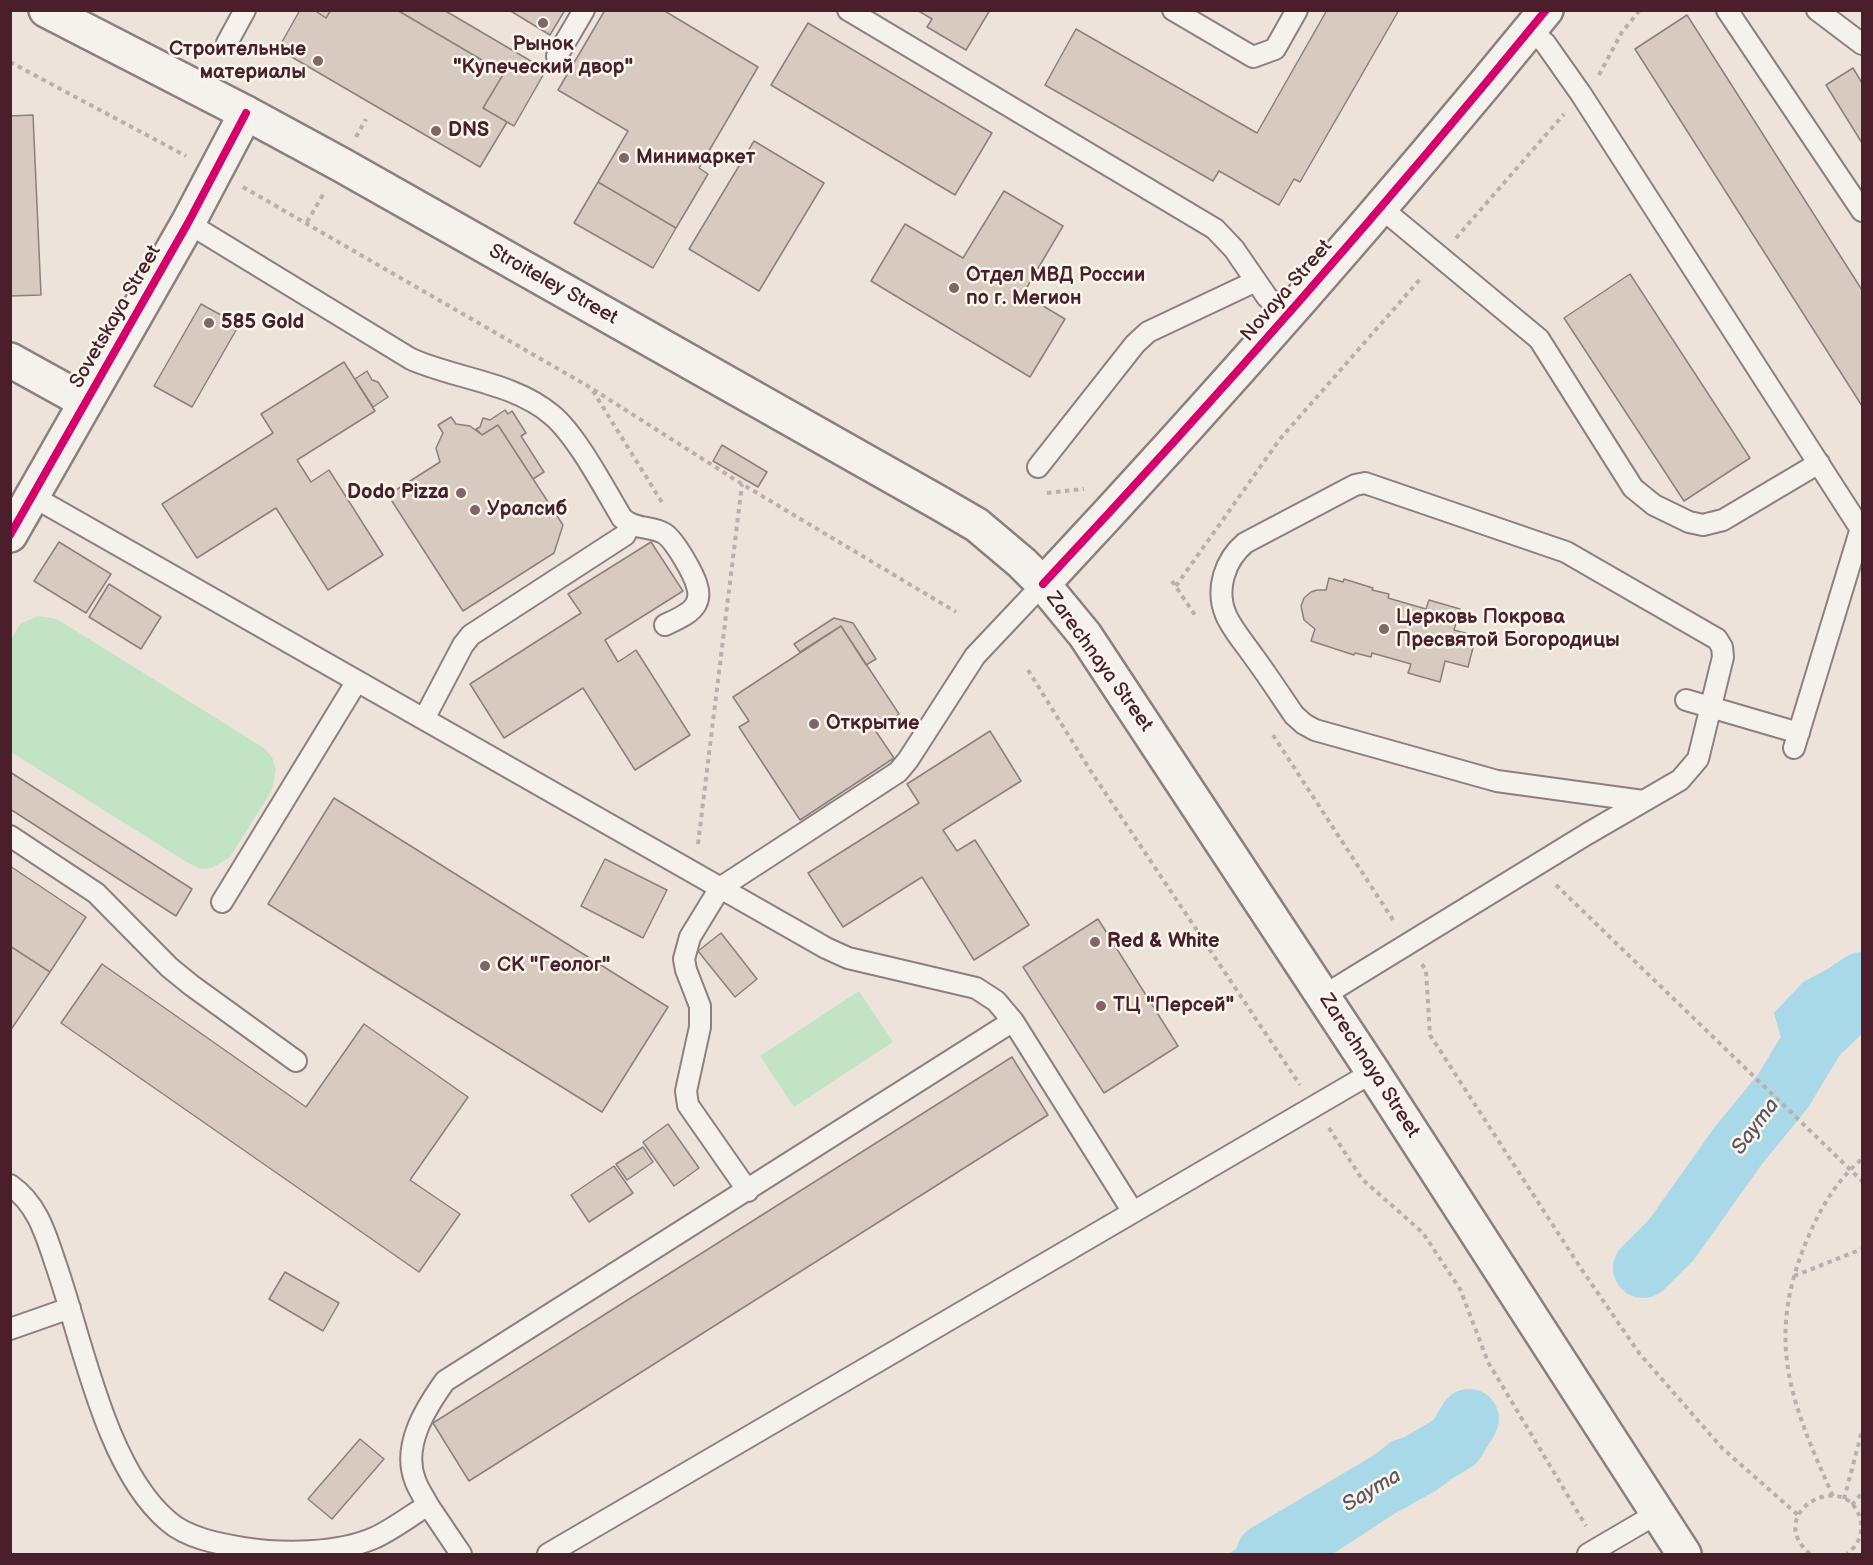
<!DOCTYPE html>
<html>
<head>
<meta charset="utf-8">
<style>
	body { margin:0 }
	#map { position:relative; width:1873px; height:1565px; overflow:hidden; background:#ede3db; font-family:"Balsamiq Sans",sans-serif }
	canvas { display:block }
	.frame { position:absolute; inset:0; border:12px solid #4a1f2b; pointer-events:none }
</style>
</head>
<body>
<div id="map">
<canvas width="1873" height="1565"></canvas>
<div class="frame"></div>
</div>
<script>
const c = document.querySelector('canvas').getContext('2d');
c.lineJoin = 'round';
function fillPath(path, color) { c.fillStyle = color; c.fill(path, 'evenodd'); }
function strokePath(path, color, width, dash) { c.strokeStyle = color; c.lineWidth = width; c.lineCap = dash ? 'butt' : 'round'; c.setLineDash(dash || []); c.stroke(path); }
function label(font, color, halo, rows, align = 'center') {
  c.font = font + ' "Balsamiq Sans",sans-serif'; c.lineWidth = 5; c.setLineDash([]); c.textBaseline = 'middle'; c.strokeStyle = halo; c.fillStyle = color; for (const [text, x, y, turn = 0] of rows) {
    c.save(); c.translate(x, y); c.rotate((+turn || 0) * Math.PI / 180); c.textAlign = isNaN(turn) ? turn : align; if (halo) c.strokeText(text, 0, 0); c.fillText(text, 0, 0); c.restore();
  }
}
fillPath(new Path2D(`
	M 38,616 L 57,619 L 264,748 L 272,757 L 276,769 L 272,790 L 230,857 L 212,868 L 201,869 L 190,864 L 11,752 L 11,640 L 20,624 Z
	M 859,991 L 893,1042 L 794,1107 L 760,1056 Z`), '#c3e4c4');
fillPath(new Path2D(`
	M 1862,951 L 1862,1034 L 1843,1052 L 1817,1065 L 1799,1061 L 1780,1035 L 1774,1013 L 1803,982 Z
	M 1428,1432 L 1445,1436 L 1455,1442 L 1458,1451 L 1456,1467 L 1451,1479 L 1437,1490 L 1394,1514 L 1333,1554 L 1229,1554 L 1277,1517 L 1328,1487 L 1364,1463 L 1392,1441 L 1409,1436 Z`), '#a9d9e8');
strokePath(new Path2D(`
	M 1643,1268 L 1672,1239 L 1738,1146 L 1783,1091 L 1840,997 L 1862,982
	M 1266,1554 L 1455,1442 L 1469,1419`), '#a9d9e8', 60);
const building = new Path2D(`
	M 300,10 L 314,10 L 326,18 L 331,10 L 397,10 L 504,73 L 483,108 L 507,122 L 480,167 L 278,49 Z
	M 314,10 L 331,10 L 326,18 Z
	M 397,10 L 444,10 L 546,70 L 514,126 L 483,108 L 504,73 Z
	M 509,10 L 565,10 L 550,35 Z
	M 605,10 L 663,10 L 758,67 L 699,168 L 708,174 L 676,228 L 598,182 L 628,131 L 558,90 Z
	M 917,10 L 990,10 L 966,50 L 927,27 L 932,19 Z
	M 1327,10 L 1399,10 L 1300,182 L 1294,179 L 1279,205 L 1219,171 L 1213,181 L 1045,85 L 1076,29 L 1257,133 Z
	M 1687,15 L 1862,290 L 1862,406 L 1635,49 Z
	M 808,23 L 992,133 L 955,195 L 771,85 Z
	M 1853,68 L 1862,83 L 1862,143 L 1826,85 Z
	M 33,115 L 41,295 L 10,296 L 10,116 Z
	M 754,141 L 824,183 L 759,291 L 689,249 Z
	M 598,182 L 676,228 L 653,268 L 574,223 Z
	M 1004,191 L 1063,226 L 1023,294 L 1065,319 L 1030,377 L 871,281 L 905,224 L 963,258 Z
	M 1630,274 L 1750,458 L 1684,501 L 1564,318 Z
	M 201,304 L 239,325 L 192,407 L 154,386 Z
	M 344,362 L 375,411 L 297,460 L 311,482 L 329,470 L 383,555 L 328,590 L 276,508 L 197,558 L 162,504 L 273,433 L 261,414 Z
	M 367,371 L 372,380 L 378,382 L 388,397 L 373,407 L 355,379 Z
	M 505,410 L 508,414 L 512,411 L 526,433 L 521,436 L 544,472 L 533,479 L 498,425 L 482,435 L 476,429 L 480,427 L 483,418 L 490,420 Z
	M 451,417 L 456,424 L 470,426 L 482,435 L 498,425 L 563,525 L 554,553 L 463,611 L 388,495 L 440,462 L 436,448 L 443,433 L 438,425 Z
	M 722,445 L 767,472 L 758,487 L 713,461 Z
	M 59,542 L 111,574 L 86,613 L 34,581 Z
	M 651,542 L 683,591 L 605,640 L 618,662 L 636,650 L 690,735 L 635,770 L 583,688 L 504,738 L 470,684 L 581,613 L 568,594 Z
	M 1329,578 L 1343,582 L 1344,579 L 1373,588 L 1372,590 L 1389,594 L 1388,598 L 1426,609 L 1429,600 L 1460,609 L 1454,630 L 1476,636 L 1468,667 L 1445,661 L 1440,682 L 1408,673 L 1411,664 L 1372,653 L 1371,657 L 1355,653 L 1354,655 L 1311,641 L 1315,629 L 1304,620 L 1301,606 L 1304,598 L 1311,592 L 1317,590 L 1326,590 Z
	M 109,584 L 161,617 L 141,649 L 89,617 Z
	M 834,618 L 853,623 L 876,659 L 866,665 L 841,626 L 800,652 L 794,644 Z
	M 841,626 L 899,714 L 875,730 L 894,758 L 800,820 L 739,727 L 749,721 L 733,697 Z
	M 990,731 L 1021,781 L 943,830 L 957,851 L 975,840 L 1029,925 L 974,960 L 922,877 L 843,927 L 808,873 L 919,803 L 907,784 Z
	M 10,772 L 192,889 L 176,916 L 10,809 Z
	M 334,798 L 668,1007 L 602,1112 L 268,904 Z
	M 605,859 L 667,890 L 643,938 L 581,906 Z
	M 10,866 L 86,917 L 50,972 L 10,946 Z
	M 1098,919 L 1178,1046 L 1104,1093 L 1023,967 Z
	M 721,933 L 757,979 L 735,997 L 698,951 Z
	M 10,946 L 50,972 L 10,1031 Z
	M 102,964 L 306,1107 L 364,1024 L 468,1097 L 410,1180 L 460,1214 L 419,1272 L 61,1023 Z
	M 1012,1057 L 1048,1115 L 469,1481 L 433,1423 Z
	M 668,1124 L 699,1168 L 674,1186 L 643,1142 Z
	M 643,1147 L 653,1162 L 627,1180 L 616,1164 Z
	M 614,1166 L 633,1193 L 589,1222 L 571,1195 Z
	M 285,1272 L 339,1303 L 323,1331 L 269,1299 Z
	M 360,1439 L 384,1459 L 332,1519 L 308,1499 Z`);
fillPath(building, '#d8cac1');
strokePath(building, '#8c7f7e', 1.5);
const service = new Path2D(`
	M 848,10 L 1215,229 L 1234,249 L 1267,297 L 1287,317
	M 1173,10 L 1253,57 L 1275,49 L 1297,10
	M 1727,10 L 1862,211
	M 1817,10 L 1862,44
	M 1530,30 L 1545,43 L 1581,94 L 1862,531
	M 227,43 L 245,10
	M 557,56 L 584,10
	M 1380,207 L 1539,339 L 1633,488 L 1654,505 L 1689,522 L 1703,525 L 1723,520 L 1819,463
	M 188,223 L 411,359 C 456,379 513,382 552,415 C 577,436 604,488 622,518 C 637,531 651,525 665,534 C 675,541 694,574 697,586 C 699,592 699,598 696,604 C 691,614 675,620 665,625
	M 1038,467 L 1135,344 L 1148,332 L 1256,281
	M 32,496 L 826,948 L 848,958 L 976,988 L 996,1001 L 1013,1021 L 1133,1212
	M 1686,700 L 1799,733
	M 424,719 L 463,645 L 471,635 L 625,535 L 630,525
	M 1794,748 L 1861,528
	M 10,836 L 96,893 L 169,967 L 191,985 L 296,1061
	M 222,902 L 357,681
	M 1323,996 L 1587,834 L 1680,780 L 1698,759 L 1723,657 L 1722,647 L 1717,639 L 1566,552 L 1365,483 L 1355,485 L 1245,543 C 1225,560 1215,589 1226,615 C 1232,629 1245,644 1254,657 C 1268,676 1281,696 1294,715 L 1304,724 L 1315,730 L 1497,781 L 1643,801
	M 10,1185 C 37,1204 45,1232 55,1262 C 82,1338 105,1468 168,1521 C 187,1538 219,1544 244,1548 C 282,1554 337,1554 374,1538 C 392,1530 410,1516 428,1505 L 461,1554
	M 748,1191 L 688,1105 L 686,1091 L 700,1027 L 700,1006 L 686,970 L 684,959 L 690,937 L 720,888 L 898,772 L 908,760 L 975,656 L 1043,584
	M 10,1329 L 70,1308
	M 428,1505 C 424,1497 418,1489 415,1480 C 402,1446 425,1409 445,1381 L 1013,1021
	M 548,1554 L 1373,1072
	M 1588,1554 L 1658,1513`);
const minor = new Path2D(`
	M 10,360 L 86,402
	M 10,535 L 188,223 L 246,113`);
const tertiary = new Path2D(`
	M 1043,584 C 1217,398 1385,207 1546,10`);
const secondary = new Path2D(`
	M 46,10 L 246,113 L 340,164 L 941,504 L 977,525 L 1022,563 L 1043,584 L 1085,635 L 1373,1072 L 1684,1554`);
strokePath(service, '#8c7f7e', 24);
strokePath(minor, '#8c7f7e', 38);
strokePath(tertiary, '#8c7f7e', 38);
strokePath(secondary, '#8c7f7e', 38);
strokePath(new Path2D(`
	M 10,62 L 186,156
	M 1599,75 L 1622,32 L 1640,10
	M 356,137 L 366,119
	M 243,187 L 591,388 L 742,484 L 956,612
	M 307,222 L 324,193
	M 1456,238 L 1564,114
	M 593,391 L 663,504
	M 1047,493 L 1084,489
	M 1172,581 L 1197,618
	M 1176,586 L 1280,439 L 1422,277
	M 1028,670 L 1090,770 L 1300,1085
	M 1273,735 L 1395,923
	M 698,844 L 742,484
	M 1556,885 L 1862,1181
	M 1422,964 L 1426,971 L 1430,1035 L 1580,1267 L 1639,1353 L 1722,1448 L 1798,1515
	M 1329,1128 L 1362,1179 L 1423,1233 L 1460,1289 L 1488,1362 L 1586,1526
	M 1794,1276 L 1862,1249
	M 1833,1496 C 1789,1399 1764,1336 1810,1233 C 1822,1205 1839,1178 1862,1159
	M 1844,1499 L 1862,1431
	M 1852,1505 L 1862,1493
	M 1810,1554 C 1761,1512 1849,1465 1861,1522 C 1863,1535 1857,1546 1847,1554`), '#b7b0ae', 4, [4.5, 4.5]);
strokePath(service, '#f5f2ee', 20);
strokePath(minor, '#f5f2ee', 33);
strokePath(tertiary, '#f5f2ee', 33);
strokePath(secondary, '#f5f2ee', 33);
strokePath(new Path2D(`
	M 10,535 L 188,223 L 246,113
	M 1043,584 C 1217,398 1385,207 1546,10`), '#d6006c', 8);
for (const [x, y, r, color] of [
	[543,23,6,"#836469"],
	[318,61,6,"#836469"],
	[436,131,6,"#836469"],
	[624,158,6,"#836469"],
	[954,288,6,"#836469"],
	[209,323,6,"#836469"],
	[461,493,6,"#836469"],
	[475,510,6,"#836469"],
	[1384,629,6,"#836469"],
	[814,724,6,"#836469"],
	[1095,942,6,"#836469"],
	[485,966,6,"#836469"],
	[1101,1006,6,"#836469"]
]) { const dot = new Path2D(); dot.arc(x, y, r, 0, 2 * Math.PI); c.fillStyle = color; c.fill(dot); strokePath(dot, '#fbf7ec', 2); }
label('bold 20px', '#4a1f2b', '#fbf7ec', [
	["Рынок",543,45,"center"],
	["\"Купеческий двор\"",543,68,"center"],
	["Строительные",306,50,"right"],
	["материалы",306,73,"right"],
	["DNS",448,131],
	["Минимаркет",636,158],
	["Отдел МВД России",966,276],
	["по г. Мегион",966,299],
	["585 Gold",221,323],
	["Dodo Pizza",449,493,"right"],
	["Уралсиб",487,510],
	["Церковь Покрова",1396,618],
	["Пресвятой Богородицы",1396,641],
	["Открытие",826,724],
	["Red & White",1107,942],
	["СК \"Геолог\"",497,966],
	["ТЦ \"Персей\"",1113,1006]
], 'left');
label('20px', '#4a1f2b', '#fbf7ec', [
	["Stroiteley Street",553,285,29],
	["Novaya Street",1287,291,-49],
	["Sovetskaya Street",116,317,-60],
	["Zarechnaya Street",1099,662,54],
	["Zarechnaya Street",1369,1066,57]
]);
label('italic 21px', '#5e5666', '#fbf7ec', [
	["Sayma",1756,1127,-53],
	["Sayma",1372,1491,-31]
]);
</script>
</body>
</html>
